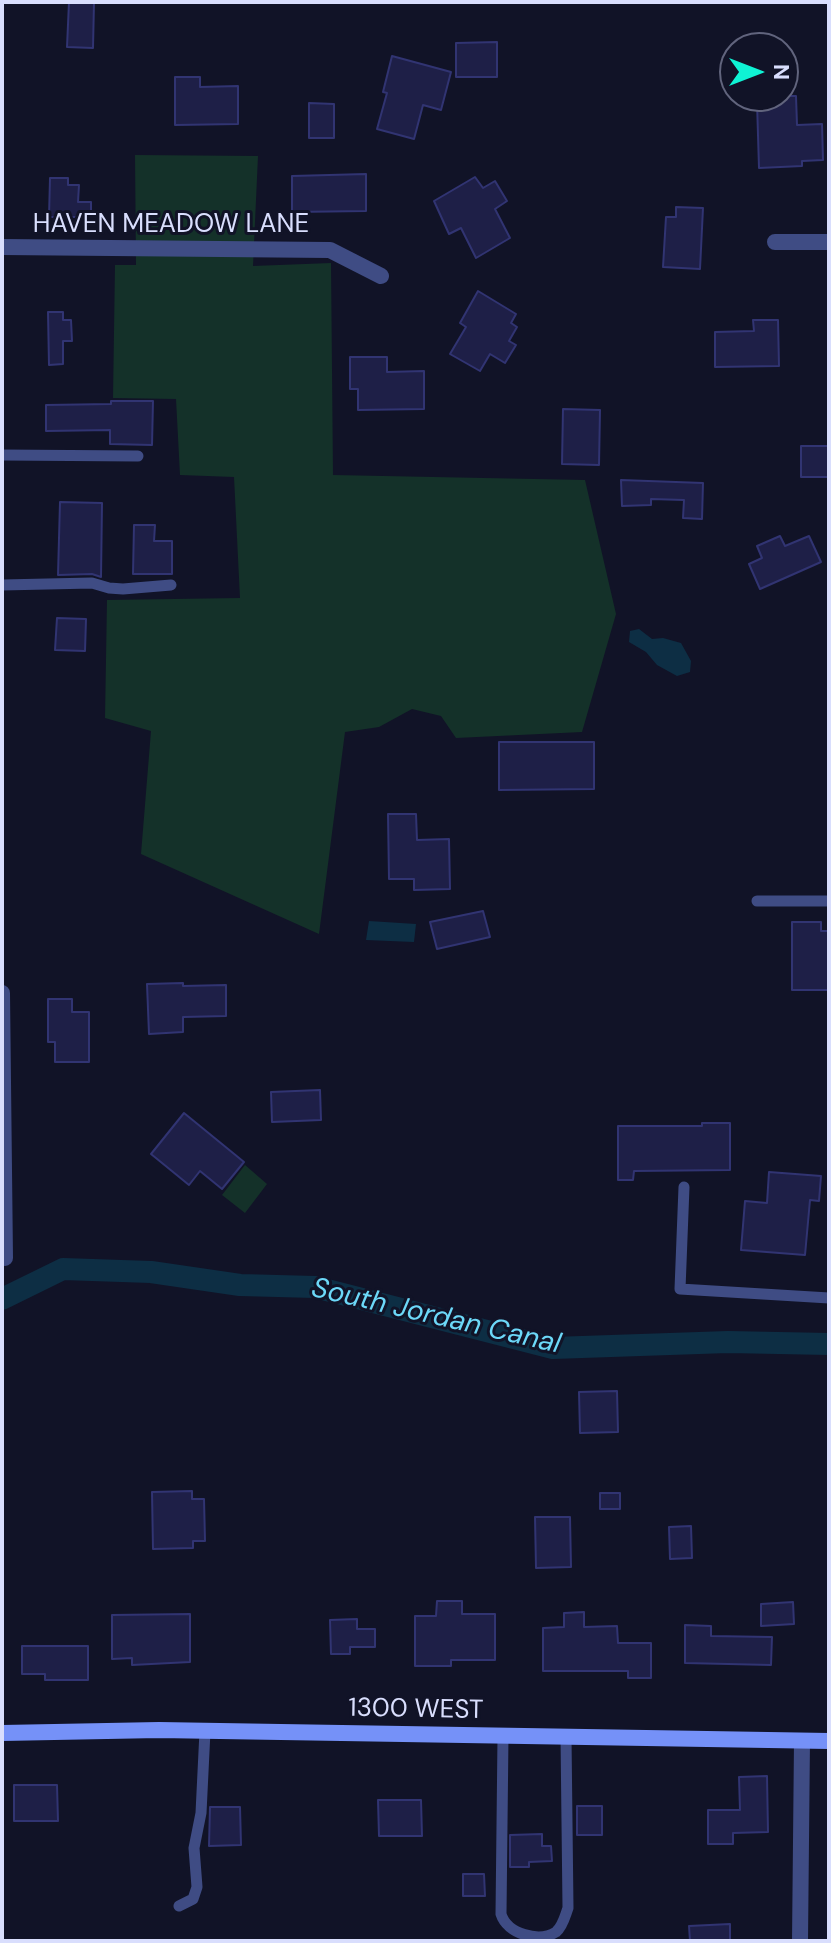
<!DOCTYPE html>
<html>
<head>
<meta charset="utf-8">
<style>
	body { margin:0 }
	#map { position:relative; width:831px; height:1943px; overflow:hidden; background:#111327; font-family:"DM Sans",sans-serif }
	canvas { display:block }
	.frame { position:absolute; inset:0; border:4px solid #d9defd; pointer-events:none }
	.north { position:absolute; left:719px; top:32px; width:80px; height:80px; box-sizing:border-box; background:#111327; border:2px solid #61647d; border-radius:50%; rotate:90deg; font-size:22px; font-weight:700; line-height:32px; text-align:center; color:#d9defd }
	.north::after { content:''; display:block; margin:auto; width:28px; height:36px; background:#0ff3d4; clip-path:polygon(50% 0,100% 100%,50% 72%,0 100%) }
</style>
</head>
<body>
<div id="map">
<canvas width="831" height="1943"></canvas>
<div class="frame"></div>
<div class="north">N</div>
</div>
<script>
const c = document.querySelector('canvas').getContext('2d');
c.lineJoin = 'round';
function fillPath(path, color) { c.fillStyle = color; c.fill(path, 'evenodd'); }
function strokePath(path, color, width, dash) { c.strokeStyle = color; c.lineWidth = width; c.lineCap = dash ? 'butt' : 'round'; c.setLineDash(dash || []); c.stroke(path); }
function label(font, color, halo, rows, align = 'center') {
  c.font = font + ' "DM Sans",sans-serif'; c.lineWidth = 6; c.setLineDash([]); c.textBaseline = 'middle'; c.strokeStyle = halo; c.fillStyle = color; for (const [text, x, y, turn = 0] of rows) {
    c.save(); c.translate(x, y); c.rotate((+turn || 0) * Math.PI / 180); c.textAlign = isNaN(turn) ? turn : align; if (halo) c.strokeText(text, 0, 0); c.fillText(text, 0, 0); c.restore();
  }
}
fillPath(new Path2D(`
	M 135,155 L 258,156 L 253,266 L 331,263 L 333,475 L 585,480 L 616,614 L 582,732 L 456,738 L 441,716 L 412,709 L 379,727 L 345,732 L 319,934 L 141,854 L 151,731 L 105,718 L 107,600 L 240,598 L 234,477 L 180,475 L 176,399 L 113,398 L 115,265 L 136,265 Z
	M 245,1165 L 267,1184 L 245,1213 L 222,1195 Z`), '#143129');
fillPath(new Path2D(`
	M 639,629 L 652,639 L 663,638 L 681,643 L 691,661 L 690,672 L 677,676 L 657,665 L 646,652 L 629,642 L 630,631 Z
	M 369,921 L 416,924 L 414,942 L 366,940 Z`), '#0d2e44');
strokePath(new Path2D(`
	M 2,1299 L 63,1269 L 151,1272 L 240,1285 L 315,1287 L 553,1348 L 728,1342 L 829,1344`), '#0d2e44', 22);
const building = new Path2D(`
	M 69,2 L 94,2 L 93,48 L 67,47 Z
	M 497,42 L 497,77 L 456,77 L 456,43 Z
	M 392,56 L 451,72 L 441,110 L 423,105 L 414,139 L 377,129 L 387,93 L 383,92 Z
	M 175,77 L 200,77 L 200,87 L 238,86 L 238,124 L 175,125 Z
	M 771,96 L 796,96 L 797,125 L 822,124 L 823,160 L 802,161 L 802,166 L 759,168 L 757,102 L 771,101 Z
	M 309,103 L 334,104 L 334,138 L 309,138 Z
	M 366,174 L 366,211 L 292,212 L 292,176 Z
	M 475,177 L 483,188 L 495,181 L 507,201 L 495,209 L 510,238 L 476,258 L 461,228 L 449,234 L 434,201 Z
	M 50,178 L 68,178 L 68,185 L 79,185 L 78,202 L 91,202 L 91,217 L 49,217 Z
	M 676,207 L 703,208 L 700,269 L 663,267 L 666,217 L 676,217 Z
	M 478,291 L 516,314 L 511,323 L 517,327 L 509,341 L 516,345 L 505,363 L 490,354 L 480,371 L 450,354 L 466,327 L 460,323 Z
	M 48,312 L 63,312 L 63,320 L 71,320 L 72,341 L 63,341 L 63,364 L 49,365 Z
	M 753,320 L 778,320 L 779,366 L 715,367 L 715,332 L 754,331 Z
	M 350,357 L 387,357 L 387,372 L 424,371 L 424,409 L 358,410 L 358,389 L 350,389 Z
	M 111,401 L 153,401 L 152,445 L 110,444 L 110,430 L 46,431 L 46,405 L 111,404 Z
	M 563,409 L 600,410 L 599,465 L 562,464 Z
	M 801,446 L 829,446 L 829,477 L 801,477 Z
	M 621,480 L 703,483 L 702,519 L 683,518 L 684,500 L 651,499 L 651,505 L 622,506 Z
	M 60,502 L 102,503 L 101,577 L 92,574 L 58,575 Z
	M 134,525 L 155,525 L 154,541 L 172,541 L 172,574 L 133,574 Z
	M 780,536 L 785,546 L 809,536 L 821,562 L 760,589 L 749,564 L 762,558 L 757,546 Z
	M 57,618 L 86,619 L 85,651 L 55,650 Z
	M 499,742 L 594,742 L 594,789 L 499,790 Z
	M 388,814 L 416,814 L 417,840 L 449,839 L 450,889 L 414,890 L 414,879 L 389,879 Z
	M 483,911 L 490,937 L 437,949 L 430,922 Z
	M 792,922 L 821,922 L 821,931 L 829,931 L 829,990 L 792,990 Z
	M 183,983 L 183,986 L 226,985 L 226,1016 L 183,1017 L 183,1032 L 149,1034 L 147,984 Z
	M 48,999 L 72,999 L 72,1012 L 89,1012 L 89,1062 L 55,1062 L 55,1042 L 48,1042 Z
	M 320,1090 L 321,1120 L 272,1122 L 271,1092 Z
	M 184,1113 L 244,1162 L 222,1189 L 200,1171 L 189,1185 L 151,1154 Z
	M 702,1123 L 730,1123 L 730,1170 L 634,1171 L 633,1180 L 618,1180 L 618,1126 L 702,1126 Z
	M 769,1172 L 821,1176 L 819,1201 L 810,1200 L 805,1255 L 741,1250 L 745,1201 L 767,1203 Z
	M 617,1391 L 618,1432 L 580,1433 L 579,1392 Z
	M 192,1491 L 192,1499 L 204,1499 L 205,1541 L 193,1541 L 193,1548 L 153,1549 L 152,1492 Z
	M 600,1493 L 620,1493 L 620,1509 L 600,1509 Z
	M 535,1517 L 570,1517 L 571,1567 L 536,1568 Z
	M 691,1526 L 692,1558 L 670,1559 L 669,1527 Z
	M 437,1601 L 462,1601 L 462,1614 L 495,1614 L 495,1660 L 451,1660 L 451,1666 L 415,1666 L 415,1616 L 436,1616 Z
	M 793,1602 L 794,1624 L 761,1626 L 761,1604 Z
	M 584,1612 L 584,1627 L 617,1626 L 618,1643 L 651,1643 L 651,1678 L 628,1678 L 628,1671 L 543,1671 L 543,1628 L 564,1627 L 564,1613 Z
	M 190,1614 L 190,1662 L 132,1665 L 132,1658 L 112,1659 L 112,1615 Z
	M 357,1619 L 357,1629 L 375,1629 L 375,1647 L 350,1647 L 350,1654 L 331,1654 L 330,1620 Z
	M 685,1625 L 711,1626 L 711,1636 L 772,1637 L 771,1665 L 685,1663 Z
	M 22,1646 L 88,1646 L 88,1680 L 45,1680 L 45,1674 L 22,1674 Z
	M 767,1776 L 768,1832 L 733,1833 L 733,1844 L 708,1844 L 708,1810 L 740,1810 L 739,1777 Z
	M 14,1785 L 57,1785 L 58,1821 L 14,1821 Z
	M 378,1800 L 421,1800 L 422,1836 L 379,1836 Z
	M 577,1806 L 602,1806 L 602,1835 L 577,1835 Z
	M 210,1807 L 240,1807 L 241,1845 L 209,1846 Z
	M 542,1834 L 542,1846 L 551,1846 L 552,1861 L 529,1862 L 529,1867 L 510,1867 L 510,1835 Z
	M 463,1874 L 484,1874 L 485,1896 L 463,1896 Z
	M 730,1924 L 730,1941 L 690,1941 L 689,1926 Z`);
fillPath(building, '#1e1f47');
strokePath(building, '#313472', 2);
strokePath(new Path2D(`
	M 2,455 L 138,456
	M 2,585 L 92,583 L 109,588 L 123,589 L 171,585
	M 757,901 L 829,901
	M 684,1187 L 680,1289 L 829,1298
	M 503,1736 L 501,1914 C 507,1934 539,1943 556,1932 C 563,1926 565,1916 568,1908 L 566,1737
	M 179,1906 L 193,1899 L 197,1887 L 194,1848 L 201,1813 L 205,1731`), '#3f4c84', 11);
strokePath(new Path2D(`
	M 775,242 L 829,242
	M 2,247 L 330,250 L 381,276
	M 2,993 L 5,1258
	M 800,1941 L 802,1741`), '#3f4c84', 16);
strokePath(new Path2D(`
	M 2,1733 L 159,1730 L 829,1741`), '#7591f8', 16);
label('26px', '#d9defd', '#111327', [
	["HAVEN MEADOW LANE",171,225],
	["1300 WEST",416,1710,1]
]);
label('italic 28px', '#6cd8f8', '#111327', [
	["South Jordan Canal",436,1317,13]
]);
</script>
</body>
</html>
